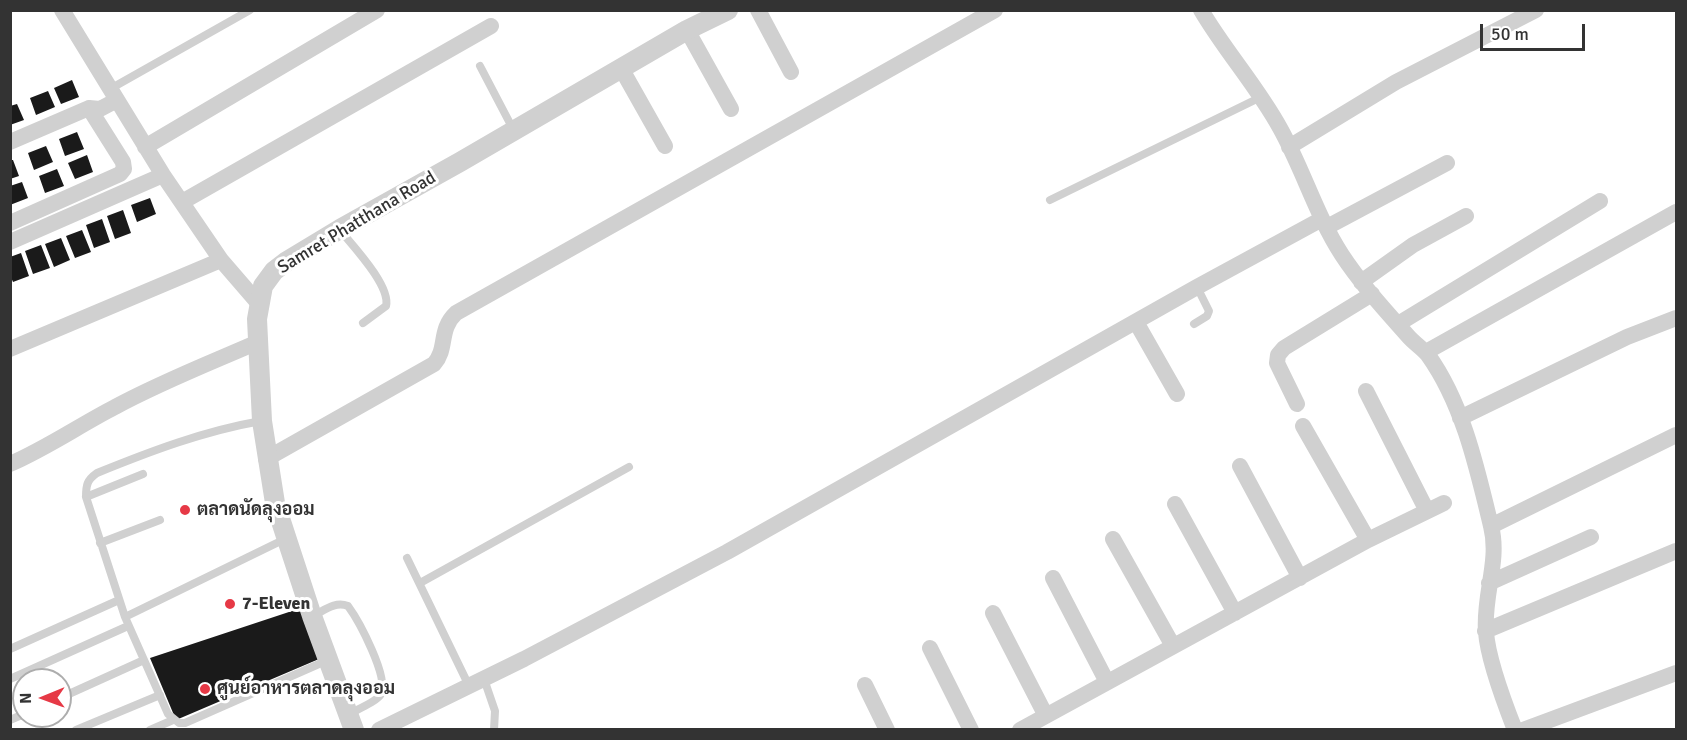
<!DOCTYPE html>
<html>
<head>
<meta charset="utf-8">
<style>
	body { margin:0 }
	#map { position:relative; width:1687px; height:740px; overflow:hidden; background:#fff; font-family:Signika,sans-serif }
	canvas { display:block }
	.frame { position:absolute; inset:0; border:12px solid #333; pointer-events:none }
	.north { position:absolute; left:12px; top:668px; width:60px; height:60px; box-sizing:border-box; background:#fff; border:2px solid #adadad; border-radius:50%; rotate:269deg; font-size:16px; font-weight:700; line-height:24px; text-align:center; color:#333 }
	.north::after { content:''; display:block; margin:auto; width:21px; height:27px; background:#e63946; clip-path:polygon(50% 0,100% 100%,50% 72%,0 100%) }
	.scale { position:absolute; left:1480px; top:24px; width:105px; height:27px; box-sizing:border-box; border:3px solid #333; border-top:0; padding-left:8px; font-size:18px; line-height:21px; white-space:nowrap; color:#333; -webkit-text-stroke:4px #fff; paint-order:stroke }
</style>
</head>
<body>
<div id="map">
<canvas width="1687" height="740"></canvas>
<div class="frame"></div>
<div class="north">N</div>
<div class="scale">50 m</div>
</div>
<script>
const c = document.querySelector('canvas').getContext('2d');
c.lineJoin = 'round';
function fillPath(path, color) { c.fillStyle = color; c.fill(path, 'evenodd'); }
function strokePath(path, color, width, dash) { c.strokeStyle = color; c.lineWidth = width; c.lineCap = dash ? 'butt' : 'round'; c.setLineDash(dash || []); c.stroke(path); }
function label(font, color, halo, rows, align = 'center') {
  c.font = font + ' Signika,Sarabun,sans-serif'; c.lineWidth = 6; c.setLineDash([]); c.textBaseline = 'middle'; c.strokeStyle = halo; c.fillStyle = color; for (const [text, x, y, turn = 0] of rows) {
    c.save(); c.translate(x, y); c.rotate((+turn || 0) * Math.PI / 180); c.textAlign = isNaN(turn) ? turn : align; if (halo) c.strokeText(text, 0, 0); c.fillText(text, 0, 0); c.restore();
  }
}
fillPath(new Path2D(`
	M 72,80 L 79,97 L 61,104 L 54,88 Z
	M 48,91 L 55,107 L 36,115 L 30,98 Z
	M 17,104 L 24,120 L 10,125 L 10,106 Z
	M 77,132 L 84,149 L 65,156 L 59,139 Z
	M 46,146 L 53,162 L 34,170 L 28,153 Z
	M 87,155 L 93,172 L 75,179 L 68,163 Z
	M 10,160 L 13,160 L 19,176 L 10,179 Z
	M 57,169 L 64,186 L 45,193 L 39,176 Z
	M 22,182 L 28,198 L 10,205 L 10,186 Z
	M 150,198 L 156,214 L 137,222 L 131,205 Z
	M 123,210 L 131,233 L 115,239 L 107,216 Z
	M 102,219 L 110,242 L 94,248 L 86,225 Z
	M 82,230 L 91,252 L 75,258 L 66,236 Z
	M 61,238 L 70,260 L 54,267 L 45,244 Z
	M 41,245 L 50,268 L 33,274 L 25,251 Z
	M 21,253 L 29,276 L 13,282 L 10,275 L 10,257 Z
	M 301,608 L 319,659 L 176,720 L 150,658 Z`), '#1a1a1a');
strokePath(new Path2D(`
	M 480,66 L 514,131
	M 110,89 L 250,10
	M 1050,200 L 1261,97
	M 340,230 C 353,246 391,286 386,306 L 363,323
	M 1194,324 L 1207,316 L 1209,311 L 1197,287
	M 86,497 L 143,474
	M 285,539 L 125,617 L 168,714 L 179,723 L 185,723 L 328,660
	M 100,543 L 160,520
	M 407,558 L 469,686
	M 420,583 L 629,467
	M 313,616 C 325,610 335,601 348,606 C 359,621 389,677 381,694 C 378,701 356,710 349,714
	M 125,617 L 86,497 C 86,485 87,480 97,473 C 151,451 204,431 261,421
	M 10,649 L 119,600
	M 10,679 L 128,626
	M 484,679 L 495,711 L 494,730
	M 60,698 L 144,660
	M 10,720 L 24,714
	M 76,730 L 160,695
	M 150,730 L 173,720`), '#d0d0d0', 8);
strokePath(new Path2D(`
	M 62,10 L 163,175 L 221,260 L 259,304
	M 758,10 L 791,72
	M 1201,10 C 1225,51 1257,86 1280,128 C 1303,169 1316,215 1342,255 C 1361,284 1385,310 1408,336 C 1414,343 1422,348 1428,355 C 1463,404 1477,468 1491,526
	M 687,30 L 731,109
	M 621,68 L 665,146
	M 10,142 L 89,108 L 100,109 L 117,100
	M 145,147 L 377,10
	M 1289,147 L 1396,82 L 1536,10
	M 182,202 L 491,26
	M 10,223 L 120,174 L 124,169 L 123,162 L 89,108
	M 1327,227 L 1447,163
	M 10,242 L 163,175
	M 1361,282 L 1413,245 L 1466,216
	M 1136,322 L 1177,394
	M 1398,324 L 1600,201
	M 10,349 L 221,260
	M 1426,352 L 1676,212
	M 1366,391 L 1427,511
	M 1297,404 L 1277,363 L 1278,355 L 1284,348 L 1372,294
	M 1460,418 L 1627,337 L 1676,318
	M 1303,426 L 1368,540
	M 266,459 L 434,364 C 448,348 438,330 456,313 L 995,10
	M 10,464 C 47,448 80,425 115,407 C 161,382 210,363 258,342
	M 1240,466 L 1300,578
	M 1175,504 L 1235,613
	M 1113,539 L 1173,646
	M 1053,578 L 1107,682
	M 1489,583 L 1591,537
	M 993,613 L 1046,716
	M 1485,631 L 1676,551
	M 930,648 L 971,730
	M 865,685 L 887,730
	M 379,730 L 524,659 L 727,552 L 1197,287 L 1322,219
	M 1020,730 L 1368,540 L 1444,503
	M 1515,730 C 1504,702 1488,660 1486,632 C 1483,595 1500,561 1491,526 L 1676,435
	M 1523,730 L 1676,673`), '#d0d0d0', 16);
strokePath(new Path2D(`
	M 354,730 L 312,616 L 275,503 L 262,421 L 257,319 L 263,286 L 274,271 L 287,261 L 340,229 L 460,162 L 687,30 L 728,10`), '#d0d0d0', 20);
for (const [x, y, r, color] of [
	[185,510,6,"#e63946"],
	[230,604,6,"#e63946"],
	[205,689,6,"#e63946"]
]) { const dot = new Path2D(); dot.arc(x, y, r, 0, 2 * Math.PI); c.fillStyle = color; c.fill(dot); strokePath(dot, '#fff', 2); }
label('18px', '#333', '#fff', [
	["Samret Phatthana Road",357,223,-31]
]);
label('bold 18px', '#333', '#fff', [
	["ตลาดนัดลุงออม",197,510],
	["7-Eleven",242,604],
	["ศูนย์อาหารตลาดลุงออม",217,689]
], 'left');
</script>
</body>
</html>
